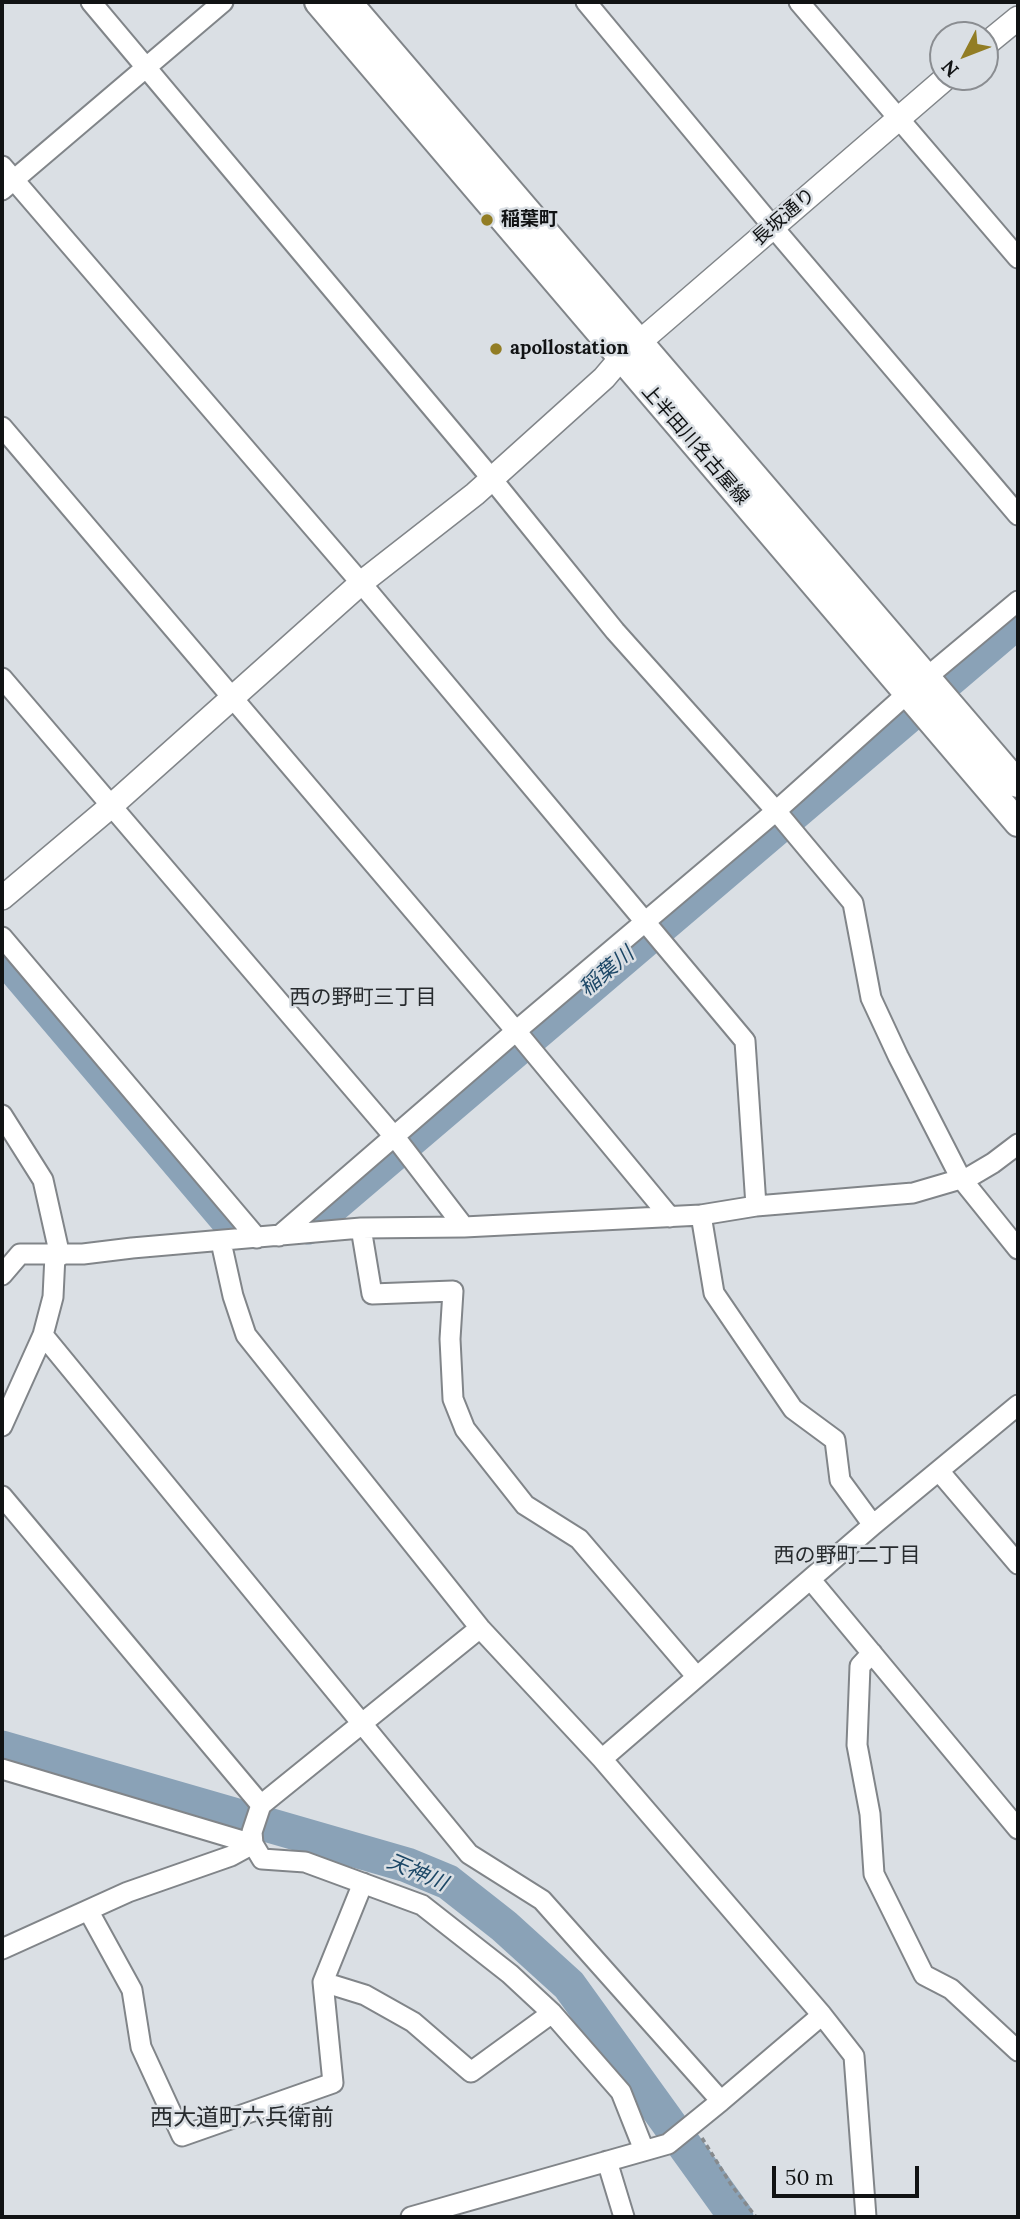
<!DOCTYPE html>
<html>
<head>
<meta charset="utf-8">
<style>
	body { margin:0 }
	#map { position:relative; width:1020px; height:2219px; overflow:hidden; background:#dadfe4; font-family:Lora,serif }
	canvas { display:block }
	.frame { position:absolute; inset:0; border:4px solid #111314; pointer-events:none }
	.north { position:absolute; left:929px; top:21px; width:70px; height:70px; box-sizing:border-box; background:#dadfe4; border:2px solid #8a8d91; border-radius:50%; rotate:228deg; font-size:19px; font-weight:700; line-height:28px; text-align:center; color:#111314 }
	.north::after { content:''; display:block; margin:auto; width:24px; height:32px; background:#927d24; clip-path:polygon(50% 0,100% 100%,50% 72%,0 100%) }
	.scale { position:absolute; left:772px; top:2166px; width:147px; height:32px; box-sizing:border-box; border:4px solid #111314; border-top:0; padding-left:9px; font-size:21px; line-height:24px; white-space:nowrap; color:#111314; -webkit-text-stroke:5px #dadfe4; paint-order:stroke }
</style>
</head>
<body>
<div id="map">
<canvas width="1020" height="2219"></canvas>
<div class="frame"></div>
<div class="north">N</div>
<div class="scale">50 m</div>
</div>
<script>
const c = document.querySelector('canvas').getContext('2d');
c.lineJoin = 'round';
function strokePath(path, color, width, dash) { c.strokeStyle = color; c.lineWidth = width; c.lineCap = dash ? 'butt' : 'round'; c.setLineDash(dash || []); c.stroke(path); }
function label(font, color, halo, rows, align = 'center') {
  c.font = font + ' Lora,"Noto Sans JP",serif'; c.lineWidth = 5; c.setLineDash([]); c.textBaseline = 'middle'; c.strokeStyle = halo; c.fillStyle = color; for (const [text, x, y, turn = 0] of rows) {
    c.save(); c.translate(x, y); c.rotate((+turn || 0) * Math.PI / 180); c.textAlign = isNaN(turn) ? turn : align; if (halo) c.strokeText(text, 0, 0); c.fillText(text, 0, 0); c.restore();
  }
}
strokePath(new Path2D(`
	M 950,679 L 1018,621
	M 2,954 L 237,1231
	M 308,1227 L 907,717
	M 2,1748 L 407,1865 L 448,1882 L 504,1926 L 569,1985 L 736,2217`), '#8aa2b7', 35);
const minor = new Path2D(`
	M 91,2 L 492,479 L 615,631 L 777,812 L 853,903 L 871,998 L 898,1056 L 960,1177 L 1018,1249
	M 586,2 L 773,227 L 1018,515
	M 799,2 L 1018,258
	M 2,166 L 361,583 L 745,1041 L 756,1206
	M 2,190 L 223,2
	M 2,427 L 516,1031 L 670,1217
	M 2,678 L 398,1141 L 464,1227
	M 2,937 L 257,1238
	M 2,1115 L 43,1180 L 60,1256
	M 701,1215 L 714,1293 L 793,1409 L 835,1440 L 840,1480 L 873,1525
	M 361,1228 L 372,1294 L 453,1291 L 450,1339 L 453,1399 L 465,1429 L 525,1505 L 579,1539 L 697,1677
	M 279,1236 L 516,1031 L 776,811 L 909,692 L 1018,601
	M 221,1242 L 233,1296 L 246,1335 L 480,1628 L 602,1759 L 822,2015 L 721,2101 L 668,2144 L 411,2217
	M 2,1275 L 20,1254 L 83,1254 L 132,1248 L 361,1228 L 464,1227 L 701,1215 L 756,1206 L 913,1193 L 971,1176 L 993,1163 L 1018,1144
	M 43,1335 L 469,1854 L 542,1900 L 721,2101
	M 2,1426 L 43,1335 L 53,1297 L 55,1255
	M 939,1471 L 1018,1564
	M 2,1496 L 261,1805
	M 811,1580 L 1018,1829
	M 872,1653 L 860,1666 L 857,1745 L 870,1814 L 874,1874 L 924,1975 L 951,1989 L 1018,2051
	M 602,1759 L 873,1525 L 1018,1405
	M 2,1769 L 253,1844 L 262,1859 L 305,1862 L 422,1905 L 510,1974 L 552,2013 L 621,2092 L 644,2150
	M 88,1910 L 132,1990 L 141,2047 L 182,2136 L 333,2083 L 323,1982 L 363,1883
	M 2,1949 L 128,1892 L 231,1856 L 253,1844 L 252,1832 L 261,1805 L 480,1628
	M 323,1982 L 365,1995 L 413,2022 L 471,2072 L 552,2013
	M 822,2015 L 854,2056 L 866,2217
	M 607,2161 L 624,2217`);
const tertiary = new Path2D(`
	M 985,45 L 1018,18
	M 2,898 L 110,807 L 361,583 L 475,494 L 604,378 L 621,358 L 947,77`);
const secondary = new Path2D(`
	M 318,2 L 1018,823
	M 348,2 L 1018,784`);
strokePath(minor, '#818589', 23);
strokePath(tertiary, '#818589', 26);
strokePath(secondary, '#818589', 30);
strokePath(new Path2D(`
	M 702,2138 L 732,2186 L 756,2217`), '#868a8d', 3.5, [5, 3.5]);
strokePath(minor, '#fff', 19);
strokePath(tertiary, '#fff', 23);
strokePath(secondary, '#fff', 26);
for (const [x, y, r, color] of [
	[487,220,7,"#927d24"],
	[496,349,7,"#927d24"]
]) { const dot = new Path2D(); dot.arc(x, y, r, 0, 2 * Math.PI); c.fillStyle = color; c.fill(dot); strokePath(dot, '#dadfe4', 2.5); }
label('19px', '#111314', '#dadfe4', [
	["長坂通り",784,217,-41],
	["上半田川名古屋線",695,445,49]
]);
label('bold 19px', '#111314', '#dadfe4', [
	["稲葉町",501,220],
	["apollostation",510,349]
], 'left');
label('italic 21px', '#1c4766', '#dadfe4', [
	["稲葉川",607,972,-40],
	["天神川",417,1873,23]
]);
label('21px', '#272b2e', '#dadfe4', [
	["西の野町三丁目",363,998],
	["西の野町二丁目",847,1556]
]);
label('23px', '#272b2e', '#dadfe4', [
	["西大道町六兵衛前",242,2118]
]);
</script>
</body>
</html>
